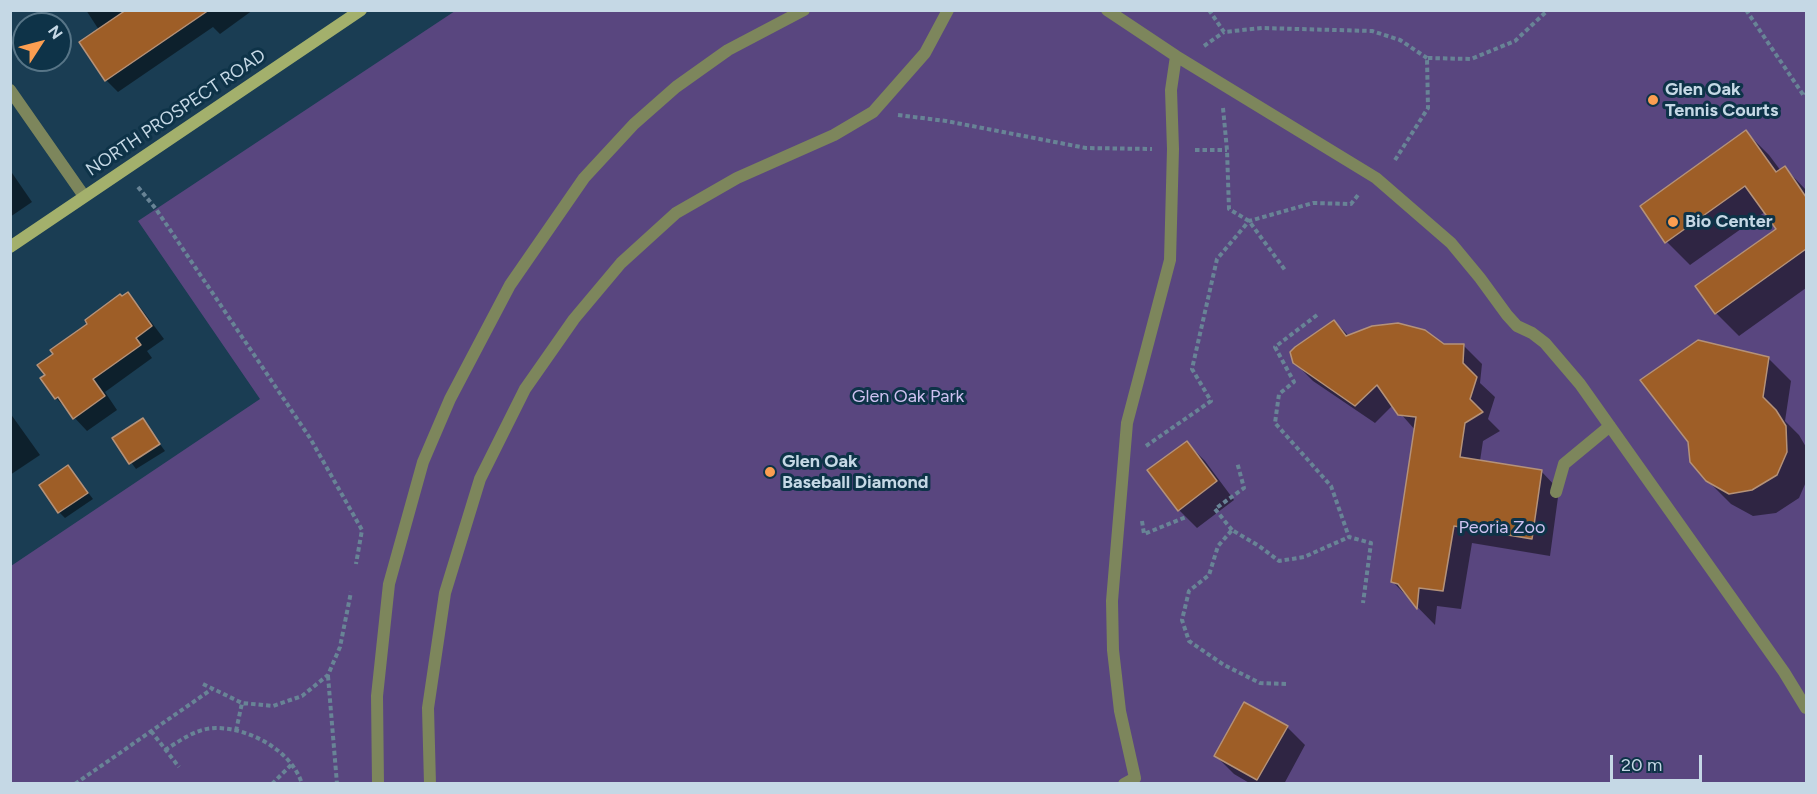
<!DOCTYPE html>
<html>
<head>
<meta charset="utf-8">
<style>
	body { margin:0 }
	#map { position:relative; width:1817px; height:794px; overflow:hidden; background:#1a3d53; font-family:Figtree,sans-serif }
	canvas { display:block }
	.frame { position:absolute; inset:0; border:12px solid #c5d8e5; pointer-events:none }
	.north { position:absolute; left:12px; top:12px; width:60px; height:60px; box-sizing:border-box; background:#0e3348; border:2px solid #577587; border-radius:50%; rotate:54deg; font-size:16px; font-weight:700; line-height:24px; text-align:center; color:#c5d8e5 }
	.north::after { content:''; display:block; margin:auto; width:21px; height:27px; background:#fb9e51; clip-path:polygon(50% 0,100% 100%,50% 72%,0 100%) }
	.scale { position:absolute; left:1610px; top:755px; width:92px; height:27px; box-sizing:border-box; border:3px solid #c5d8e5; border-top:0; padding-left:8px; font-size:18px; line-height:21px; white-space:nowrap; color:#c5d8e5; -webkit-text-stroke:4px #0e3348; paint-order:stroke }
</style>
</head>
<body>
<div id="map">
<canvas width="1817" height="794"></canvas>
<div class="frame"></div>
<div class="north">N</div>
<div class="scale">20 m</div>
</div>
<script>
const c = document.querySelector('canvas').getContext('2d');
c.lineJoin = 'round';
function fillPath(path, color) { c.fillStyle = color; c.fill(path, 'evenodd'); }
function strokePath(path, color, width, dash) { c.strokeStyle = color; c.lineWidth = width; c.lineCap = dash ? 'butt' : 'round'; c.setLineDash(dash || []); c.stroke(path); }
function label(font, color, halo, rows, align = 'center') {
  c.font = font + ' Figtree,sans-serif'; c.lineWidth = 6; c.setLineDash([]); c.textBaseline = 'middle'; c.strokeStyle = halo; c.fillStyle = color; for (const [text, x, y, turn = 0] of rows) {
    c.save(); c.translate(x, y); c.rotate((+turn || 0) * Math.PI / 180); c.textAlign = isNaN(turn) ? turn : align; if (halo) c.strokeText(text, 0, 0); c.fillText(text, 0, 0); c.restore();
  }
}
fillPath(new Path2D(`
	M 455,11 L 1806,11 L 1806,783 L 11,784 L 11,566 L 260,399 L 138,221 Z`), '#59467f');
fillPath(new Path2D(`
	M 86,10 L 253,10 L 220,34 L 213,27 L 118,92 L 106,80 L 99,30 Z
	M 1746,132 L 1769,155 L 1781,171 L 1785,168 L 1806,190 L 1806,288 L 1739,336 L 1716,313 L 1778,230 L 1765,212 L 1690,265 L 1667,242 L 1642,207 Z
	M 10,170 L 32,202 L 10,217 Z
	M 128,294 L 140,307 L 164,339 L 147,351 L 152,358 L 105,392 L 117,410 L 87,431 L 56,398 L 123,298 Z
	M 1334,321 L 1349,336 L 1464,346 L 1482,364 L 1480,383 L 1495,397 L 1488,419 L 1500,431 L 1483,441 L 1480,461 L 1541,471 L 1559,490 L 1550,556 L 1472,543 L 1461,609 L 1437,606 L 1435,625 L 1392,581 L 1416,431 L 1393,405 L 1375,423 L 1313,381 L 1294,362 Z
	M 1768,358 L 1791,381 L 1785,421 L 1799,435 L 1806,447 L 1806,482 L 1799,498 L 1776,513 L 1753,516 L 1731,504 L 1707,480 Z
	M 10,413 L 40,455 L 10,475 Z
	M 142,420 L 165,451 L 136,469 L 114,439 Z
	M 1187,443 L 1205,461 L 1234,500 L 1197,528 L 1179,510 Z
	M 68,466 L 93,499 L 65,518 L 59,512 Z
	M 1287,727 L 1305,745 L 1284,784 L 1251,784 L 1234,774 L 1216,756 Z`), '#0007');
const building = new Path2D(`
	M 126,10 L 209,10 L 105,81 L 79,42 Z
	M 1746,130 L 1776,172 L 1785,166 L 1806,197 L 1806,249 L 1715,314 L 1695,286 L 1776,229 L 1745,186 L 1665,243 L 1640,206 Z
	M 128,292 L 152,326 L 136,338 L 141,345 L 93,379 L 105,396 L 73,419 L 58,397 L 55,399 L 40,378 L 45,375 L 37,365 L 53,354 L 50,350 L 87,324 L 85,320 L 120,294 L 122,296 Z
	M 1334,320 L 1346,336 L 1372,326 L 1398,323 L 1425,330 L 1444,344 L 1464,344 L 1463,363 L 1477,377 L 1470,399 L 1483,412 L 1465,423 L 1460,457 L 1542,470 L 1532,539 L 1454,526 L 1443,591 L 1419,588 L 1417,609 L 1398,584 L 1391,582 L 1416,417 L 1398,415 L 1377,385 L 1355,406 L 1293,363 L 1290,352 L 1295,347 Z
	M 1698,340 L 1769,357 L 1763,397 L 1776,410 L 1786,426 L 1787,452 L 1777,475 L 1752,490 L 1729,494 L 1706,481 L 1690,462 L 1688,442 L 1640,380 Z
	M 143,418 L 160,444 L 129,464 L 112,438 Z
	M 1187,441 L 1217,481 L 1178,511 L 1147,470 Z
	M 68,465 L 88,493 L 58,513 L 39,485 Z
	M 1244,702 L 1288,726 L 1257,780 L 1214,756 Z`);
fillPath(building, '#9e5e27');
strokePath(building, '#b59279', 1.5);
strokePath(new Path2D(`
	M 1209,10 L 1224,32 L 1262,28 L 1372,31 L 1400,40 L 1427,58
	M 1746,10 L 1804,96 L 1806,94
	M 1204,46 L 1224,32
	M 1223,108 L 1227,150 L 1229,209 L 1249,221 L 1285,270
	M 898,115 L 946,121 L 1086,148 L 1152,149
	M 1195,150 L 1227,150
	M 1395,160 L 1428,108 L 1427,58 L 1471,59 L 1515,41 L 1548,10
	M 138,187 L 156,209 L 310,438 L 362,530 L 356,564
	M 1317,315 L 1275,347 L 1294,382 L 1279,394 L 1275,423 L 1331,486 L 1349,537 L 1371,543 L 1363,603
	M 1146,446 L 1211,401 L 1192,369 L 1217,259 L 1249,221 L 1313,203 L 1351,204 L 1358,195
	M 1142,521 L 1144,534 L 1186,517
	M 1232,530 L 1215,509 L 1244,488 L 1237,462
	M 328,676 L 337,784
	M 203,684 L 242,703 L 273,706 L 302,696 L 328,675 L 340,647 L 351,592
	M 1286,684 L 1260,683 L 1224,665 L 1189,641 L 1182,620 L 1189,591 L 1209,575 L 1218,546 L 1232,530 L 1259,546 L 1279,561 L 1304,557 L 1349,537
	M 151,731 L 179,767
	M 236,731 L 242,703
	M 165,750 C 181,740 197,728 216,728 C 250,728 292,751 302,784
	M 75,784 L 212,689
	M 272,784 L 292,764`), '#688496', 4, [4.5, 3]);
strokePath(new Path2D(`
	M 1107,10 L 1176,56 L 1171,90 L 1173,149 L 1170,260 L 1127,423 L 1112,601 L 1113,650 L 1120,711 L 1135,778 L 1124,784
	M 1176,56 L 1376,178 L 1451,243 L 1480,278 L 1507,315 L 1517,326 L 1532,333 L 1545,343 L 1580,384 L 1784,672 L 1806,708
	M 1556,492 L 1564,464 L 1610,426
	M 378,784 L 377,696 L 389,584 L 423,462 L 450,399 L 510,285 L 584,178 L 634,124 L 676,87 L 728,50 L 804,10
	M 430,784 L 428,708 L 445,593 L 480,479 L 525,389 L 574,319 L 621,263 L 676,213 L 737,178 L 834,135 L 873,112 L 925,53 L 948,10`), '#7d865c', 12);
strokePath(new Path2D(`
	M 10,90 L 84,196`), '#7d865c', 12);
strokePath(new Path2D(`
	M 10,247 L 361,10`), '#a3b06c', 12);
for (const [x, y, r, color] of [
	[1653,100,6,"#fb9e51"],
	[1673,222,6,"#fb9e51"],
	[770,472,6,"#fb9e51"]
]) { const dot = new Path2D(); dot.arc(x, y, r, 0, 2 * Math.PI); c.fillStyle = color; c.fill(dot); strokePath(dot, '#0e3348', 2); }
label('bold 18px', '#c5d8e5', '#0e3348', [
	["Glen Oak",1665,90],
	["Tennis Courts",1665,111],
	["Bio Center",1685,222],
	["Glen Oak",782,462],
	["Baseball Diamond",782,483]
], 'left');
label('18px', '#c5d8e5', '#0e3348', [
	["NORTH PROSPECT ROAD",176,113,-34]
]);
label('18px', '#cfc2f1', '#0e3348', [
	["Glen Oak Park",908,397],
	["Peoria Zoo",1502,528]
]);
</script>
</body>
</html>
